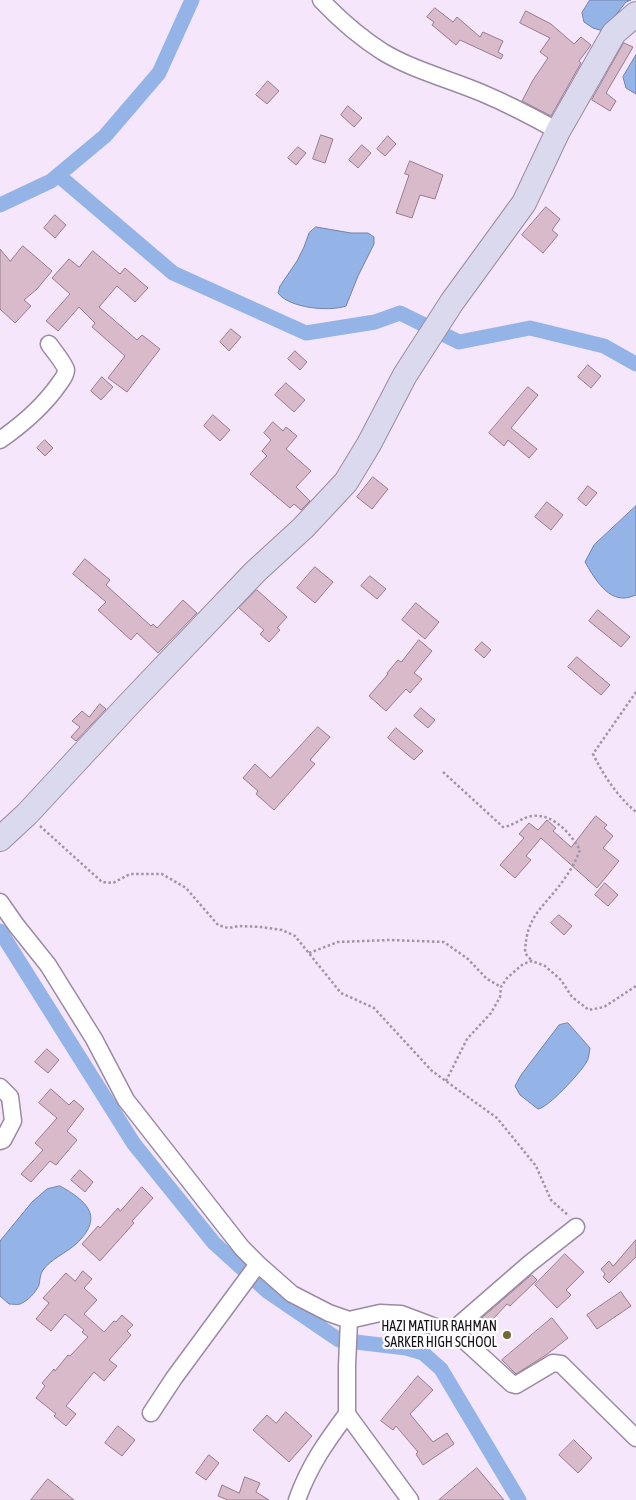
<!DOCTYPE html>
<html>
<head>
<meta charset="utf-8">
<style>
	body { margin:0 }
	canvas { display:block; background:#f5e6fc }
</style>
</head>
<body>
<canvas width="636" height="1500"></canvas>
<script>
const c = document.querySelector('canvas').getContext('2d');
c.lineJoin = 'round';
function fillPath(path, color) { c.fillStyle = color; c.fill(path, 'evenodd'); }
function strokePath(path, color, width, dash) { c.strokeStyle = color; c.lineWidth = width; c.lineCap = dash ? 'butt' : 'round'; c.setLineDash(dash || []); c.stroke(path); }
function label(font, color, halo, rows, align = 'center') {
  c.font = font + ' "Asap Condensed",sans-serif'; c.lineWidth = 4.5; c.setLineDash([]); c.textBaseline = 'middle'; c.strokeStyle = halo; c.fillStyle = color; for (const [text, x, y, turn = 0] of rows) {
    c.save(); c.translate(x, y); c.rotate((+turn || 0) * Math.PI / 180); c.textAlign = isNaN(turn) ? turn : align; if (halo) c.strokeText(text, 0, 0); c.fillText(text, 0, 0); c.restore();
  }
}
const water = new Path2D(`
	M 590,0 L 631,0 L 626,2 L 603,31 L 593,28 L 584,22 L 582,13 Z
	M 636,55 L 636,94 L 626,88 L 623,77 Z
	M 316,227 L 351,233 L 368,233 L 374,237 L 374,244 L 358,276 L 346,306 C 329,312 289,308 278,293 L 280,286 L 297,261 L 304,247 L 309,233 Z
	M 636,506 L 636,595 C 633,596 628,598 624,598 C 606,599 593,576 585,562 L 594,545 Z
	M 568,1023 L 590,1048 C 589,1053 589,1059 586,1063 C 580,1073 548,1108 538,1109 L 520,1095 L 515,1086 L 521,1075 L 559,1025 Z
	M 60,1186 C 87,1201 105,1217 76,1244 C 66,1253 51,1259 43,1270 C 40,1274 40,1280 39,1285 C 36,1292 28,1301 20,1304 C 17,1305 12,1304 9,1304 L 0,1296 L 0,1241 L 32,1202 L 47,1189 Z`);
fillPath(water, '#94b4e8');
strokePath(water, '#6e83aa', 1);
strokePath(new Path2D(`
	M 58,175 L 173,273 L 306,333 L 375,322 L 400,313 L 459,342 L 530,328 L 604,346 L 636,364
	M 0,205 L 51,181 L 105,136 L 159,73 L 192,0
	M 0,931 L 134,1144 L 214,1243 L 267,1291 L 339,1340 L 406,1348 L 423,1353 L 441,1369 L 519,1500`), '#94b4e8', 15);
const building = new Path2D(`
	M 435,8 L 453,22 L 457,17 L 480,37 L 483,32 L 503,41 L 498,52 L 503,55 L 501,59 L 460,40 L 456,45 L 432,25 L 434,22 L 427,17 Z
	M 526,11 L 551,24 L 574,44 L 581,37 L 591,45 L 579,61 L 581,63 L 551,116 L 522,101 L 533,80 L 548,58 L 540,52 L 550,38 L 520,23 Z
	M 624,43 L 633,47 L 606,93 L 616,101 L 610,111 L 592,100 Z
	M 268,81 L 279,91 L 267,104 L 256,95 Z
	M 348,106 L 362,118 L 354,127 L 341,115 Z
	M 321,135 L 333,139 L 325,163 L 313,159 Z
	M 388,136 L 396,144 L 385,156 L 377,149 Z
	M 362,145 L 371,153 L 358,168 L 349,160 Z
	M 298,147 L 306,153 L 296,165 L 288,158 Z
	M 410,161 L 443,175 L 435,199 L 420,195 L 412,218 L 396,213 L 409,175 L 405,174 Z
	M 546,207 L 560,219 L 552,230 L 558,235 L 543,253 L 522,235 Z
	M 55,215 L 66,225 L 55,238 L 44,228 Z
	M 23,246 L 52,271 L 37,289 L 24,300 L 31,306 L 15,323 L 0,309 L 0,249 L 10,261 Z
	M 93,251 L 120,274 L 125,268 L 148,288 L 135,302 L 117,286 L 99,307 L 137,340 L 142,335 L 160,349 L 127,392 L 108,378 L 125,356 L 92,327 L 95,323 L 79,307 L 58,331 L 46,321 L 70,294 L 52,278 L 69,259 L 79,267 Z
	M 231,329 L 241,337 L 229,351 L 220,342 Z
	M 295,351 L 307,362 L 300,370 L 288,359 Z
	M 588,365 L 601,376 L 591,388 L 578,377 Z
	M 102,377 L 113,387 L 101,400 L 91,391 Z
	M 286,383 L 305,400 L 294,412 L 275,395 Z
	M 528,387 L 538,395 L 511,428 L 537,449 L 529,458 L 508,440 L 504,446 L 489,433 Z
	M 213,415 L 230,430 L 220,441 L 204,426 Z
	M 273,422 L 283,431 L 286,427 L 297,436 L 286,449 L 311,471 L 296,487 L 310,501 L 301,510 L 294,504 L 290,508 L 250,474 L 267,456 L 262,451 L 271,440 L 264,433 Z
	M 45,440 L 53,448 L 45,456 L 37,448 Z
	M 373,477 L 388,489 L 372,509 L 357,497 Z
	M 588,486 L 597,493 L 586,506 L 578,499 Z
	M 547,502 L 563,515 L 551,530 L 535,517 Z
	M 85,559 L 110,580 L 106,585 L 151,626 L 153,624 L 157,628 L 183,600 L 197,613 L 158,653 L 137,633 L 131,640 L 98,610 L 106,602 L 73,574 Z
	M 315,567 L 333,582 L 315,603 L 297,588 Z
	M 370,576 L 386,589 L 377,599 L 361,586 Z
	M 257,590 L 287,617 L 277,628 L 280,630 L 269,642 L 260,634 L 264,630 L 239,608 Z
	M 416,603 L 439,622 L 425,639 L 402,620 Z
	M 598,610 L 630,637 L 621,647 L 589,621 Z
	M 419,640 L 432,651 L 414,673 L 422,679 L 410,693 L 406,689 L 386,711 L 369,696 L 388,674 L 387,673 L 398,660 L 401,662 Z
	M 482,642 L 491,650 L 484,658 L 475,650 Z
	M 577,657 L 610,685 L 601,695 L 568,667 Z
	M 100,704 L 106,709 L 76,741 L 71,737 L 80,727 L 72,721 L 82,711 L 89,717 Z
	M 421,708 L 435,720 L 428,728 L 414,716 Z
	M 318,727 L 330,737 L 310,760 L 315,764 L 274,810 L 256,794 L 258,791 L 243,778 L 255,764 L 270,778 Z
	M 396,728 L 423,751 L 414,760 L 388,738 Z
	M 596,816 L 607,825 L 604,828 L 613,836 L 603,848 L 619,861 L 597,888 L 541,838 L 526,856 L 531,860 L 515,878 L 500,865 L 524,838 L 519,834 L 529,823 L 538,830 L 547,820 L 556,828 L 553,831 L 571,847 Z
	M 605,883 L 618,895 L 608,906 L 595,895 Z
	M 559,915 L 572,926 L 564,935 L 551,923 Z
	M 47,1049 L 59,1060 L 48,1073 L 35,1062 Z
	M 51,1089 L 69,1105 L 74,1100 L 84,1109 L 67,1131 L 77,1140 L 56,1165 L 50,1161 L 31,1182 L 21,1174 L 43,1150 L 35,1143 L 57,1118 L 39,1103 Z
	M 80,1170 L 93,1182 L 85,1192 L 71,1180 Z
	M 142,1187 L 153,1198 L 132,1221 L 134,1223 L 100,1261 L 82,1244 L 98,1226 L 100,1228 L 118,1208 L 120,1211 Z
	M 636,1240 L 636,1257 L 609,1283 L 603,1277 L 605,1274 L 601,1269 L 609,1261 L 613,1266 Z
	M 565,1254 L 584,1272 L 566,1290 L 571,1295 L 557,1308 L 535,1285 Z
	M 83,1271 L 92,1279 L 84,1288 L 97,1300 L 84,1314 L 104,1332 L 114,1321 L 116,1322 L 122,1315 L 133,1325 L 127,1331 L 131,1335 L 109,1360 L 117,1366 L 104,1381 L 94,1372 L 66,1406 L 76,1414 L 66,1426 L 54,1416 L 56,1414 L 36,1398 L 45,1386 L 42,1383 L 54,1369 L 55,1371 L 68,1355 L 70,1356 L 88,1337 L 82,1332 L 84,1330 L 65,1314 L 51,1331 L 36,1319 L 49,1303 L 43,1298 L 66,1273 L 75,1281 Z
	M 532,1275 L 537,1280 L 510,1306 L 507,1304 L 480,1333 L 473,1326 Z
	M 621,1292 L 631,1306 L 597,1329 L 587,1315 Z
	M 552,1318 L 568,1338 L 546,1355 L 516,1374 L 502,1360 Z
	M 418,1376 L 433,1390 L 410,1414 L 433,1442 L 447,1433 L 454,1444 L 423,1465 L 416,1454 L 418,1452 L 396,1426 L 393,1430 L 381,1421 Z
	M 286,1412 L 312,1436 L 289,1462 L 253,1430 L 267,1415 L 276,1423 Z
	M 118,1426 L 135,1440 L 122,1456 L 105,1443 Z
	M 574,1440 L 592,1458 L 578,1473 L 559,1455 Z
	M 209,1455 L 219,1463 L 206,1480 L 196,1473 Z
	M 477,1468 L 504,1500 L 439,1500 Z
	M 245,1477 L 260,1483 L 256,1492 L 269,1500 L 228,1500 L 218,1496 L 222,1485 L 239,1493 Z
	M 48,1479 L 74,1500 L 31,1500 Z`);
fillPath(building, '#d8bacb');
strokePath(building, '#987c8c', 1);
const street = new Path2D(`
	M 321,0 C 339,19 361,38 383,52 C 413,70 449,79 482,93 C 508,104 533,117 558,131
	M 0,440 C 23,424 43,407 59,384 C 62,380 66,375 66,370 C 65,364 53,350 49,344
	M 0,902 L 16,925 L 48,965 L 94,1039 L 126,1100 L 242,1248 L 258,1264 L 292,1294 L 329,1313 L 349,1320 L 380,1313 L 401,1314 L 438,1328 L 453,1330 L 512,1384 L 516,1385 L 553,1363 L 561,1364 L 636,1438
	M 0,1087 L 10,1097 L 13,1121 L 3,1140 L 0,1141
	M 349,1320 L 347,1366 L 347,1414 L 410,1500
	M 453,1330 L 529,1264 L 576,1227
	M 151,1413 L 174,1378 L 258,1264
	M 297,1500 C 309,1466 326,1442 347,1414`);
const secondary = new Path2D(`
	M 0,839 L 27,814 L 130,703 L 255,572 L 303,528 L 346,482 L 369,444 L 405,375 L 452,302 L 524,203 L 558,131 L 614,33 L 636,14`);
strokePath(street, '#9b8aa3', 19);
strokePath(secondary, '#9b8aa3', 26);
strokePath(new Path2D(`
	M 636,692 L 593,754 C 604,776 617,796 636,812
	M 443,772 L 503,827 C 514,826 522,817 532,816 C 553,813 571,834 580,850 C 576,860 571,870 565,878 C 545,907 526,914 525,953 L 532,961
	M 40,826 L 102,882 L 113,883 L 130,874 L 162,874 L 186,888 L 218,925 L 228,928 L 239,926 L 261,927 L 282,930 L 295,936 L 341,993 L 374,1008 L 432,1071 L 497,1118 L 536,1166 L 551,1200 L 569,1216
	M 309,953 L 338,942 L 390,940 L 444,942 L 468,959 L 487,979 L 501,987
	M 446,1081 L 467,1039 L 491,1013 L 500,997 L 501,987 L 507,978 L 523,964 L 532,961 L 545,966 L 561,980 L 572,997 L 589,1010 L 604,1007 L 636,986`), '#a094a6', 2.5, [2.5, 2.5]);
strokePath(street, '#fff', 16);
strokePath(secondary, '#dbd9ee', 24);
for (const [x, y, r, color] of [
	[507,1335,5,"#756835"]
]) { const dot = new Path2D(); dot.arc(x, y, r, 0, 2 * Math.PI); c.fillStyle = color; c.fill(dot); strokePath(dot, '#fff', 2); }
label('14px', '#171019', '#fff', [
	["HAZI MATIUR RAHMAN",497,1327],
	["SARKER HIGH SCHOOL",497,1343]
], 'right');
</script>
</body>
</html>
